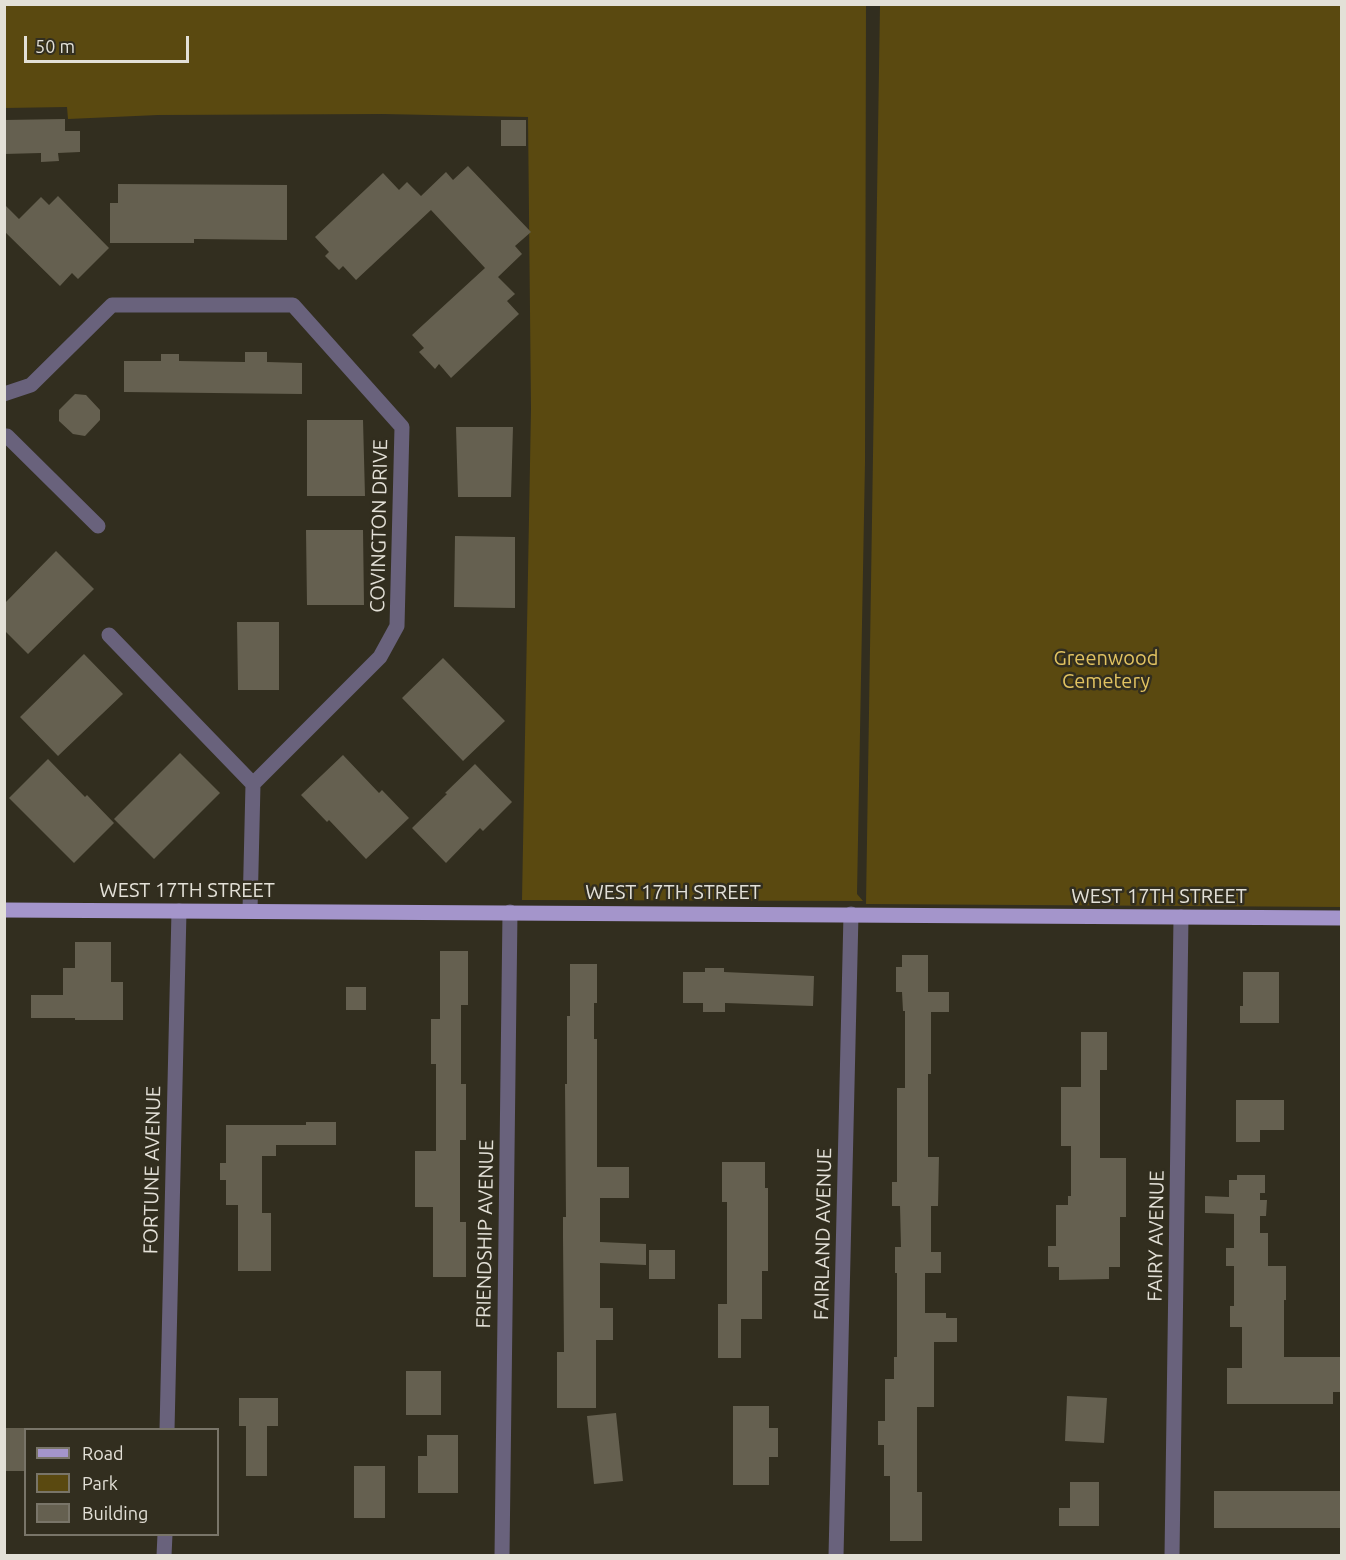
<!DOCTYPE html>
<html>
<head>
<meta charset="utf-8">
<style>
	body { margin:0 }
	#map { position:relative; width:1346px; height:1560px; overflow:hidden; background:#322e1f; font-family:Ubuntu,sans-serif }
	canvas { display:block }
	.frame { position:absolute; inset:0; border:6px solid #e3e0d7; pointer-events:none }
	.legend { position:absolute; left:24px; top:1428px; width:195px; height:108px; box-sizing:border-box; background:#322e1f; border:2px solid #797569; margin:0; padding:8px 10px; list-style:none; font-size:18px; color:#e3e0d7 }
	.legend li { display:flex; align-items:center; gap:12px; height:30px }
	.legend b { width:30px; border:2px solid #797569 }
	.scale { position:absolute; left:24px; top:36px; width:165px; height:27px; box-sizing:border-box; border:3px solid #e3e0d7; border-top:0; padding-left:8px; font-size:18px; line-height:21px; white-space:nowrap; color:#e3e0d7; -webkit-text-stroke:4px #322e1f; paint-order:stroke }
</style>
</head>
<body>
<div id="map">
<canvas width="1346" height="1560"></canvas>
<div class="frame"></div>
<ul class="legend">
<li><b style="height:8px;background:#a495cb"></b>Road</li>
<li><b style="height:16px;background:#5a4910"></b>Park</li>
<li><b style="height:16px;background:#656050"></b>Building</li>
</ul>
<div class="scale">50 m</div>
</div>
<script>
const c = document.querySelector('canvas').getContext('2d');
c.lineJoin = 'round';
function fillPath(path, color) { c.fillStyle = color; c.fill(path, 'evenodd'); }
function strokePath(path, color, width, dash) { c.strokeStyle = color; c.lineWidth = width; c.lineCap = dash ? 'butt' : 'round'; c.setLineDash(dash || []); c.stroke(path); }
function label(font, color, halo, rows, align = 'center') {
  c.font = font + ' Ubuntu,sans-serif'; c.lineWidth = 5; c.setLineDash([]); c.textBaseline = 'middle'; c.strokeStyle = halo; c.fillStyle = color; for (const [text, x, y, turn = 0] of rows) {
    c.save(); c.translate(x, y); c.rotate((+turn || 0) * Math.PI / 180); c.textAlign = isNaN(turn) ? turn : align; if (halo) c.strokeText(text, 0, 0); c.fillText(text, 0, 0); c.restore();
  }
}
fillPath(new Path2D(`
	M 4,5 L 866,5 L 865,462 L 857,894 L 863,901 L 522,900 L 531,409 L 528,117 L 383,114 L 158,115 L 68,119 L 67,107 L 5,108 Z
	M 880,5 L 1341,5 L 1341,907 L 866,904 Z`), '#5a4910');
fillPath(new Path2D(`
	M 65,119 L 65,131 L 80,131 L 80,152 L 58,153 L 59,161 L 41,162 L 41,153 L 4,154 L 4,120 Z
	M 501,120 L 526,120 L 526,146 L 501,146 Z
	M 468,166 L 531,232 L 515,246 L 522,254 L 498,277 L 515,294 L 507,301 L 519,314 L 451,378 L 439,364 L 435,369 L 419,352 L 424,348 L 412,335 L 485,268 L 431,210 L 356,280 L 343,266 L 339,270 L 325,256 L 329,252 L 315,237 L 383,173 L 399,190 L 407,182 L 421,196 L 446,172 L 453,180 Z
	M 118,184 L 287,185 L 287,240 L 194,239 L 194,243 L 110,243 L 110,203 L 118,203 Z
	M 58,196 L 109,248 L 78,279 L 72,273 L 60,286 L 4,231 L 4,204 L 19,219 L 41,197 L 49,205 Z
	M 245,352 L 267,352 L 267,362 L 302,363 L 302,394 L 124,392 L 124,361 L 161,361 L 161,354 L 179,354 L 179,361 L 245,362 Z
	M 75,394 L 86,395 L 100,410 L 100,420 L 85,436 L 73,434 L 59,421 L 59,410 Z
	M 307,420 L 363,420 L 365,496 L 307,496 Z
	M 456,427 L 513,427 L 511,497 L 458,497 Z
	M 306,530 L 363,530 L 364,605 L 307,605 Z
	M 455,536 L 515,537 L 515,608 L 454,607 Z
	M 56,551 L 94,589 L 28,654 L 4,630 L 4,604 Z
	M 237,622 L 279,622 L 279,690 L 238,690 Z
	M 84,654 L 123,694 L 58,756 L 20,717 Z
	M 443,658 L 505,721 L 463,761 L 402,698 Z
	M 180,753 L 220,793 L 154,859 L 114,819 Z
	M 343,755 L 379,793 L 382,790 L 409,818 L 366,859 L 329,820 L 327,822 L 301,795 Z
	M 48,759 L 85,797 L 87,795 L 114,823 L 74,863 L 9,798 Z
	M 475,764 L 512,802 L 483,831 L 480,828 L 446,863 L 412,828 L 447,794 L 445,793 Z
	M 75,942 L 111,942 L 111,982 L 123,982 L 123,1020 L 75,1020 L 75,1018 L 31,1018 L 31,995 L 63,995 L 63,968 L 75,968 Z
	M 440,951 L 468,951 L 468,1005 L 461,1005 L 461,1084 L 466,1084 L 466,1140 L 460,1140 L 460,1222 L 466,1222 L 466,1277 L 433,1277 L 433,1207 L 415,1207 L 415,1151 L 436,1151 L 436,1064 L 431,1064 L 431,1019 L 440,1019 Z
	M 902,955 L 928,955 L 928,992 L 949,992 L 949,1012 L 931,1012 L 931,1074 L 928,1074 L 928,1157 L 939,1157 L 938,1206 L 931,1206 L 931,1252 L 941,1252 L 941,1273 L 925,1273 L 925,1313 L 946,1313 L 946,1318 L 957,1318 L 957,1342 L 934,1342 L 934,1407 L 917,1407 L 917,1492 L 922,1492 L 922,1541 L 890,1541 L 890,1476 L 884,1476 L 884,1445 L 878,1445 L 878,1421 L 885,1421 L 885,1379 L 894,1379 L 894,1357 L 897,1357 L 897,1273 L 895,1273 L 895,1247 L 901,1247 L 900,1206 L 892,1206 L 892,1182 L 897,1182 L 897,1088 L 905,1088 L 905,1011 L 903,1011 L 902,992 L 896,992 L 896,967 L 902,967 Z
	M 570,964 L 597,964 L 597,1003 L 594,1003 L 594,1039 L 597,1039 L 597,1167 L 629,1167 L 629,1198 L 600,1198 L 600,1242 L 646,1244 L 646,1265 L 600,1263 L 600,1308 L 613,1308 L 613,1340 L 596,1340 L 596,1408 L 557,1408 L 557,1352 L 564,1352 L 563,1238 L 563,1217 L 566,1217 L 565,1084 L 567,1084 L 567,1016 L 570,1016 Z
	M 705,968 L 724,968 L 724,972 L 814,976 L 813,1006 L 725,1003 L 725,1012 L 703,1012 L 703,1003 L 683,1003 L 683,972 L 705,972 Z
	M 1243,972 L 1279,972 L 1279,1023 L 1240,1023 L 1240,1006 L 1243,1006 Z
	M 346,987 L 366,987 L 366,1010 L 346,1010 Z
	M 1081,1032 L 1107,1032 L 1107,1070 L 1100,1070 L 1100,1158 L 1126,1158 L 1126,1217 L 1120,1217 L 1120,1267 L 1109,1267 L 1109,1279 L 1059,1280 L 1059,1267 L 1048,1267 L 1048,1246 L 1056,1246 L 1056,1205 L 1068,1205 L 1068,1196 L 1071,1196 L 1071,1146 L 1061,1146 L 1061,1087 L 1081,1087 Z
	M 1236,1100 L 1284,1100 L 1284,1130 L 1260,1130 L 1260,1142 L 1236,1142 Z
	M 306,1122 L 336,1122 L 336,1145 L 276,1145 L 276,1156 L 262,1156 L 262,1213 L 271,1213 L 271,1271 L 238,1271 L 238,1205 L 226,1205 L 226,1180 L 220,1180 L 220,1163 L 226,1163 L 226,1125 L 306,1125 Z
	M 722,1162 L 765,1162 L 765,1188 L 768,1188 L 768,1271 L 762,1271 L 762,1319 L 741,1319 L 741,1358 L 718,1358 L 718,1304 L 727,1304 L 727,1202 L 722,1202 Z
	M 1237,1175 L 1265,1175 L 1265,1193 L 1260,1193 L 1260,1200 L 1267,1200 L 1266,1216 L 1260,1216 L 1260,1233 L 1268,1233 L 1268,1266 L 1286,1266 L 1286,1300 L 1284,1300 L 1284,1357 L 1340,1357 L 1340,1392 L 1333,1392 L 1333,1404 L 1227,1404 L 1227,1368 L 1242,1368 L 1242,1327 L 1230,1327 L 1230,1306 L 1234,1306 L 1234,1266 L 1226,1266 L 1226,1248 L 1234,1248 L 1234,1214 L 1205,1213 L 1205,1196 L 1229,1197 L 1229,1180 L 1237,1180 Z
	M 649,1250 L 675,1250 L 675,1279 L 649,1279 Z
	M 406,1371 L 441,1371 L 441,1415 L 406,1415 Z
	M 1067,1396 L 1107,1398 L 1104,1443 L 1065,1441 Z
	M 239,1398 L 278,1398 L 278,1426 L 267,1426 L 267,1476 L 246,1476 L 246,1426 L 239,1426 Z
	M 733,1406 L 769,1406 L 769,1428 L 778,1428 L 778,1457 L 769,1457 L 769,1485 L 733,1485 Z
	M 616,1413 L 623,1481 L 594,1484 L 587,1416 Z
	M 4,1428 L 25,1428 L 25,1471 L 4,1471 Z
	M 427,1435 L 458,1435 L 458,1493 L 418,1493 L 418,1456 L 427,1456 Z
	M 354,1466 L 385,1466 L 385,1518 L 354,1518 Z
	M 1070,1482 L 1099,1482 L 1099,1526 L 1059,1526 L 1059,1508 L 1070,1508 Z
	M 1214,1491 L 1341,1491 L 1341,1528 L 1214,1528 Z`), '#656050');
strokePath(new Path2D(`
	M 4,394 L 31,385 L 112,305 L 293,305 L 402,427 L 397,626 L 380,657 L 253,784 L 250,911
	M 4,436 L 7,436 L 98,526
	M 109,635 L 253,784
	M 167,1430 L 179,911
	M 164,1556 L 165,1534
	M 502,1556 L 510,912
	M 836,1556 L 851,914
	M 1172,1556 L 1181,917`), '#69627c', 15);
strokePath(new Path2D(`
	M 4,910 L 1342,918`), '#a495cb', 15);
label('20px', '#e3e0d7', '#322e1f', [
	["COVINGTON DRIVE",379,526,-89],
	["WEST 17TH STREET",187,890],
	["WEST 17TH STREET",673,892],
	["WEST 17TH STREET",1159,896],
	["FORTUNE AVENUE",152,1170,-89],
	["FRIENDSHIP AVENUE",485,1234,-89],
	["FAIRLAND AVENUE",823,1234,-89],
	["FAIRY AVENUE",1156,1236,-89]
]);
label('20px', '#e2c361', '#322e1f', [
	["Greenwood",1106,658],
	["Cemetery",1106,681]
]);
</script>
</body>
</html>
